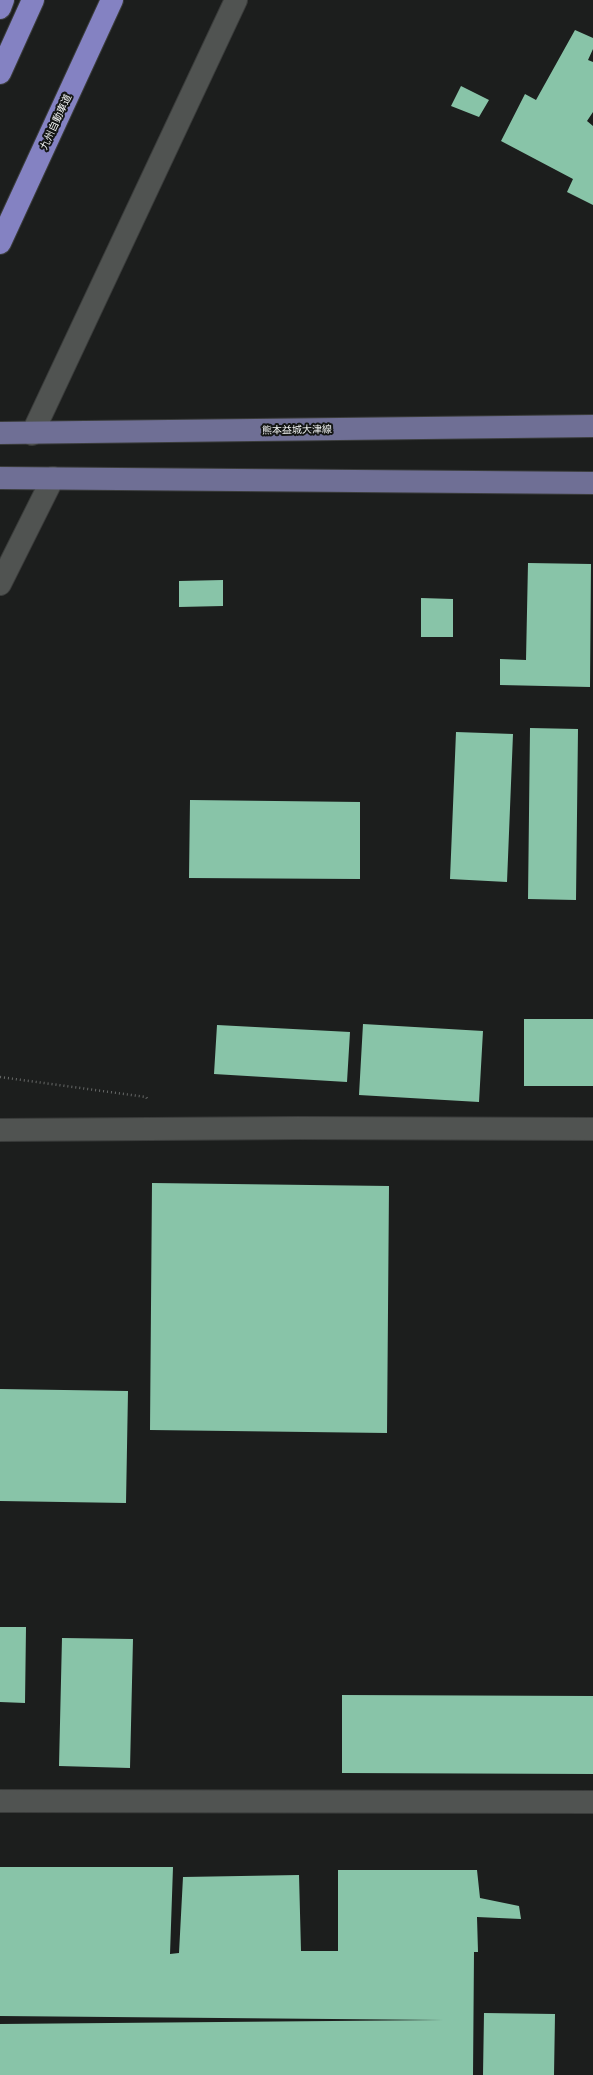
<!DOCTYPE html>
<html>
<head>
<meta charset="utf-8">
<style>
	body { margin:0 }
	canvas { display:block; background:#1c1e1d }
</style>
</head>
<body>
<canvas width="593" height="2075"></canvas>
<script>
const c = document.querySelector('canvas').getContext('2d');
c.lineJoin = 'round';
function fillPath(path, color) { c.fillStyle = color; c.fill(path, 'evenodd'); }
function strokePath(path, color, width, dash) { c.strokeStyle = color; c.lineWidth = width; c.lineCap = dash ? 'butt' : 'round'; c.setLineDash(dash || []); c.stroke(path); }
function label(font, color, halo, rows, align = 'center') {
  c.font = font + ' "Golos Text","Noto Sans JP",sans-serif'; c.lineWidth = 4; c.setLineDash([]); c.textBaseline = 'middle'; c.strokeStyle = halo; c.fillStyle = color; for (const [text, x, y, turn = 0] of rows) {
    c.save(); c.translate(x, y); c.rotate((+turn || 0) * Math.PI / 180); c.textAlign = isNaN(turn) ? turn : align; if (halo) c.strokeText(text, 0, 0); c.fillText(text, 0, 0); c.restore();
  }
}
fillPath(new Path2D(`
	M 575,30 L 593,38 L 593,49 L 588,60 L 593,62 L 593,112 L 587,121 L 593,126 L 593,205 L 567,192 L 573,179 L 501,141 L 525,94 L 536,100 Z
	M 461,86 L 489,100 L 479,117 L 451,106 Z
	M 528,563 L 591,564 L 590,687 L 500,685 L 500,659 L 526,660 Z
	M 223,580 L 223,606 L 179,607 L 179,581 Z
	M 421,598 L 453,599 L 453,637 L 421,637 Z
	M 530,728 L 578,729 L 576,900 L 528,899 Z
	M 456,732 L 513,734 L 507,882 L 450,879 Z
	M 190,800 L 360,802 L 360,879 L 189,878 Z
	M 524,1019 L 593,1019 L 593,1086 L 524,1086 Z
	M 363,1024 L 483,1031 L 479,1102 L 359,1095 Z
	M 217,1025 L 350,1032 L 347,1082 L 214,1074 Z
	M 152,1183 L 389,1186 L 387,1433 L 150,1430 Z
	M 0,1389 L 128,1391 L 126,1503 L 0,1501 Z
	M 0,1627 L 26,1627 L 25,1703 L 0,1702 Z
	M 62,1638 L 133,1639 L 130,1768 L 59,1766 Z
	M 342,1695 L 593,1696 L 593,1774 L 342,1773 Z
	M 0,1867 L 173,1867 L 170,1954 L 179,1953 L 183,1877 L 299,1875 L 301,1951 L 338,1951 L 338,1870 L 477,1870 L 480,1898 L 519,1906 L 521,1919 L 477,1917 L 478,1952 L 474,1952 L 473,2075 L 0,2075 L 0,2024 L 443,2020 L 0,2016 Z
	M 484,2013 L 555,2014 L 554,2075 L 483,2075 Z`), '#88c4a8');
const minor = new Path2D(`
	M 32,434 L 236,0
	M 0,584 L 53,478
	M 0,1130 L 298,1128 L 593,1129
	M 0,1801 L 593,1802`);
const primary = new Path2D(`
	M 0,433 L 593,426
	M 0,478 L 593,483`);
const motorway = new Path2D(`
	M 0,8 L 3,0
	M 0,73 L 33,0
	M 0,243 L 112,0`);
strokePath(minor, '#3a3c3b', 24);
strokePath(primary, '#3a3c3b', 24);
strokePath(motorway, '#3a3c3b', 24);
strokePath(new Path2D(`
	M 0,1077 L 146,1097 L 148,1100`), '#666867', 2.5, [1, 3]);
strokePath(minor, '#505351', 22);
strokePath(primary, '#6f6f95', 22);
strokePath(motorway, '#8482c2', 22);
label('10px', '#f3f5f4', '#131514', [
	["九州自動車道",56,122,-65],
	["熊本益城大津線",297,430,-1]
]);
</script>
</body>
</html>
